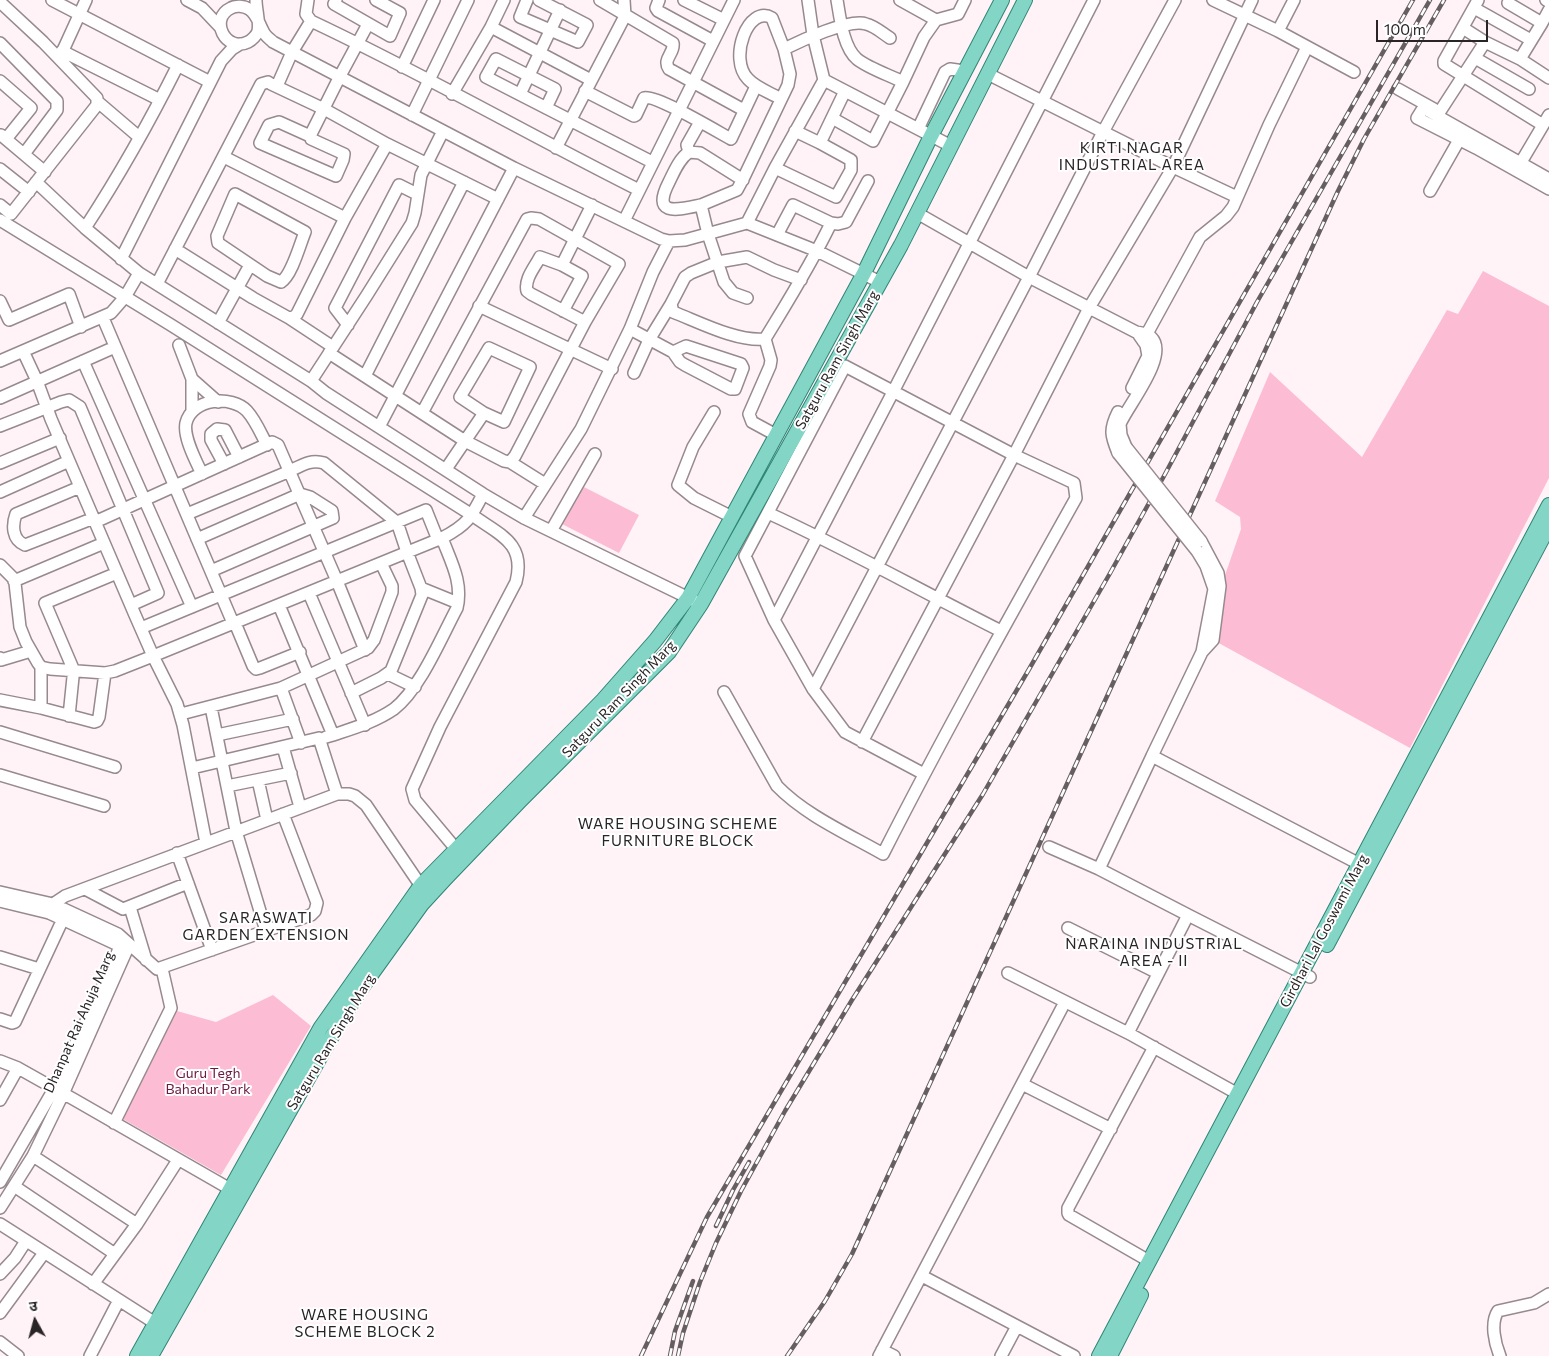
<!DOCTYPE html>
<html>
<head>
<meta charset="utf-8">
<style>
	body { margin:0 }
	#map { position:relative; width:1549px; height:1356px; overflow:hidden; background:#fff3f7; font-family:Commissioner,"Noto Sans Devanagari",sans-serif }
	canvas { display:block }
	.north { position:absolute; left:10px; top:1296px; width:50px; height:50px; -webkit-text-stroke:4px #fff; paint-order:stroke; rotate:353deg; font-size:14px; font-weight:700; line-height:20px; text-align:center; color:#292426 }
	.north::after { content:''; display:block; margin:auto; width:18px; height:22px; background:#292426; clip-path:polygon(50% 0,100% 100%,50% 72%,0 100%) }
	.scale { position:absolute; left:1376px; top:20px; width:112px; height:22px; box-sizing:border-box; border:2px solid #292426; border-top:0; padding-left:6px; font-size:15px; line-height:18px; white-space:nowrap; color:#292426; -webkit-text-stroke:4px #fff; paint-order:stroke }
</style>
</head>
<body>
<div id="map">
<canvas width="1549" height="1356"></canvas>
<div class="north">उ</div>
<div class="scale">100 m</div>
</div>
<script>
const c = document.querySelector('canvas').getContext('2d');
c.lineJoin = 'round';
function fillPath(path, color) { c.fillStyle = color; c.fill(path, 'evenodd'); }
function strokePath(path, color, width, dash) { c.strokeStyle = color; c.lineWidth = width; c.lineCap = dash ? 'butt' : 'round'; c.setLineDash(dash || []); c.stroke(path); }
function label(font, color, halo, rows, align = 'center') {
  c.font = font + ' Commissioner,sans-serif'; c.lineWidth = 4; c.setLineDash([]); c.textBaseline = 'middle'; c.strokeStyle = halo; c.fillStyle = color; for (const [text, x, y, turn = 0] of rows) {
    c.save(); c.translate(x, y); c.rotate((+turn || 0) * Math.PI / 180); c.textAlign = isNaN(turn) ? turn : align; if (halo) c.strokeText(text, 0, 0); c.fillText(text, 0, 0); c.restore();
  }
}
fillPath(new Path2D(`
	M 1483,271 L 1549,306 L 1549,478 L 1410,748 L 1215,641 L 1224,578 L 1241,529 L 1240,517 L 1215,501 L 1270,372 L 1362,457 L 1447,310 L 1458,314 Z
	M 580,485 L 639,515 L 619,553 L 560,523 Z
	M 273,995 L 311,1026 L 221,1175 L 121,1118 L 177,1011 L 216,1022 Z`), '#fcbdd4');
const minor = new Path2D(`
	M 52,0 L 210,82
	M 187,0 L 202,8 L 220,27
	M 256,0 C 256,10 260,21 258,31 C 257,35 252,40 248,42 C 226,53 208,19 231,8 C 236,5 244,6 249,9 C 257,14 259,24 263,31 C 265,36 270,39 273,42 L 514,168 L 661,239 L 669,241 L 685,240 L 747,223 L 817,251 L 880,282
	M 308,0 L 306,14 L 311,21 C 422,73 529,135 639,190
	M 336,0 L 334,4 L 390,36 L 400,13 L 376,0
	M 527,0 L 520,17 L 578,42 L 587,25 L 539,0
	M 600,0 L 673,43 C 675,53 662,59 669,69 L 740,108 L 745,108
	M 659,0 L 656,8 L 658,11 L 713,41
	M 684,0 L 724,20
	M 837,0 C 840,17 843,47 857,59 C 868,68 889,75 903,82 L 924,37 L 936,20
	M 900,0 L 936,20 L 958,14 L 965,0
	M 1213,0 L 1278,31 L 1294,0
	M 1478,0 L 1444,61 L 1444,64 L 1543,125
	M 1546,0 L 1549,2
	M 0,2 L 43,42 L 97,98 L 97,105 L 11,214 L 0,205
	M 1508,3 L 1542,23 L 1520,59 L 1549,78
	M 1474,8 L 1531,40
	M 560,10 L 522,90 L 521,95 L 652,162
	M 1542,23 L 1549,10
	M 491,27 L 591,80
	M 1278,31 L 1354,72
	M 1485,42 L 1520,59
	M 0,43 L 57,101 L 57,110 L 24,154
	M 62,51 L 160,100
	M 60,57 L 86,0
	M 1475,58 L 1529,89
	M 402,67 L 434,0
	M 988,74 L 1173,167 L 1237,197
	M 824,80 L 951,146
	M 0,81 L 31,108 L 6,139
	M 277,86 L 292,52 L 311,21
	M 1398,89 L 1434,109
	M 585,91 L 634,116 L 636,115 L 644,98 C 655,94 718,132 731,139 L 756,86
	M 452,94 L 491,27 L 504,0
	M 521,95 L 486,77 L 496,59 L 555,89 L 546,108
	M 781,99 C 771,93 756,88 748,79 C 728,59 748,4 772,18 L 784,49
	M 98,102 L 139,137
	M 412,115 L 468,0
	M 1437,116 L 1485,42 L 1463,28
	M 832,118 L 873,141 L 903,82
	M 918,129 L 945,72 L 950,69 L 964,71
	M 795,131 L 820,143
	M 1,135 L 45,172
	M 310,136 L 279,122 L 269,125 L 260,143 L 336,176 L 343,160 L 344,154 L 311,139 L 310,136 L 340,76 L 368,24
	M 556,148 L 625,16 L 624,0
	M 689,152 L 687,145 L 700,122
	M 224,157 L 345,218
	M 775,168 L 836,197 L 851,170 L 851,160 L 820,143 L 845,91
	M 0,169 L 29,192
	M 1517,169 L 1549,115
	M 1549,179 L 1425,109 L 1422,110 L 1417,118 L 1476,148 L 1549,189
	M 36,182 L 85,228 L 139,273 L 311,381 L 326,393 L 483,494 L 524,518 L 701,604
	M 1430,191 L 1459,140
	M 235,194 L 305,232 C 300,244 292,275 281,282 L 267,276 L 218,243 L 217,236 Z
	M 701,205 C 677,210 651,217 669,182 C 674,172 679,159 689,152 L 700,153 L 743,180
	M 917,213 L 1029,277 L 1136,332 C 1141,333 1147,333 1151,337 C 1170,355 1128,405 1120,424 L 1121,435 L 1126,447
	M 0,220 L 171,325 L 472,515 C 500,535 526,543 516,582 L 440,727 L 412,789 L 415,800 L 456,849
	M 624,221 L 734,0
	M 747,223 L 775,168 L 824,80 L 813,35 L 808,0
	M 85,228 C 119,176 150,121 178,65
	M 777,235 L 793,205 L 831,223
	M 175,249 L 253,298 L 289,318 L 294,317 L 297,314 L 345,218 L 387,144 L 498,199
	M 121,259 L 221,61 L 232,49 L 240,44
	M 562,265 L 592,205
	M 801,280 L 774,270 L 747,257 L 718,262 L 691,273 L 685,277 L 671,304 L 673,312 C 699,322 737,342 765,339 C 788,301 812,263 831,223 L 838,224 L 846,222 L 868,181
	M 157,284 L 261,84 L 268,82 L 271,84 L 324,109 L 387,144
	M 747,298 L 733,293 L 724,282 L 708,234 L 701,205 L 737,190 L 744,177 L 788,85 L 790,74 L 784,49 C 800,41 850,18 866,24 C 875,26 882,33 890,38
	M 0,301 L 9,320 L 69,294 L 81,327
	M 479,306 L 612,369
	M 563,311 L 582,276 L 562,265 L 540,257 C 535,267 524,279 527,291 L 531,294 L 585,322
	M 103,318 L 233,623
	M 289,318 L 333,347
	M 218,323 L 250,265
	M 348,325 L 335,308 L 399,185 L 417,194
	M 630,329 L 673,352 L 680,362 L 685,365 L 731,389 L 735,389 L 743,368 L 741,364 L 686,346 L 673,352
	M 765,339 L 771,360 L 770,366 L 749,414 L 752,422 L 776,435
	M 1143,341 L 1200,237 L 1226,216 L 1233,207 L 1269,125 L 1307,47
	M 179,345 L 192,379
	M 489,348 L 530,367 L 504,422 L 484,413 L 460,397 Z
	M 23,351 L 37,381 L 51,419 L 135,615 L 153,656 L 177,704 L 183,725 L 206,843
	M 329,353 L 465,441 L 504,461 L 510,462 L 515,456 L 585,322 L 619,264 L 539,219 L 531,218 L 527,219 L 422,413
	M 0,361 L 111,313 L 125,297 L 139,273
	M 83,361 L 192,607
	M 634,373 L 649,340 L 671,304
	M 365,376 L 464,182
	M 311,381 L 367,295 L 412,223 L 415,213 L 421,175 L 443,131
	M 1132,388 L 1148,356 L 1146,345 L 1139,335
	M 0,398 L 115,347
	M 192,411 L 192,379 L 218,402
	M 714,412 L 693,447 L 678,485 L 694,498 L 732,517
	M 1118,412 C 1109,430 1111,436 1118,453
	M 0,426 L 61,402 L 69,400 L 80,407 L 158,593 L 131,605
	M 379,427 L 514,168
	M 510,462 L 545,484
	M 0,463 L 60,438
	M 224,464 L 211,440 L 211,434 L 217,429 L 225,430 L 239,457
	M 446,469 L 484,413
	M 202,474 C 196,461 183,437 186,423 C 192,398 232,395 247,411 C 256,421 261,434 267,445
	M 80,487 L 16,514 C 12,525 12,540 25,545 L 94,518
	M 0,492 L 69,461
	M 768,513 C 847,549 923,592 1001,631
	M 187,514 L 290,471 C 302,465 311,459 324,463 L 394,520 L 398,525 L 407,552 L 421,588 L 422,595 L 391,671 L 381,678 L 351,693
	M 524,518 L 581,429 L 630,329 L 653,272 L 669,241
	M 95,522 L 272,442 L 278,445 L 337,581 L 365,650
	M 551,531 L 595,454
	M 197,539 L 300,494 L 310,497 L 332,511 L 333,518 L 211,571
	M 1201,541 L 1218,573 L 1220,586 L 1213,640 L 1202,652 L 1152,756 L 1367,868
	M 1197,551 L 1206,566 L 1214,589 L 1202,652
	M 0,565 L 13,578 L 15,583 L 20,627 L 26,642 L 38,663 L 41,667 L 50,669 L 105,673 L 115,671 L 153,656 L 442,538 C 467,525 471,518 483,494
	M 14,581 L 104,543
	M 421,588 L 458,603
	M 309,593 L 365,725
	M 279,605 L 333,735 L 326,737
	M 774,620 L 893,392 L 1094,0
	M 235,623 L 253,666 L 256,669 L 260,668 L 300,652
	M 141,628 L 426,510 L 438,540
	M 0,658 L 1,660 L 31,651
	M 41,667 L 41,708
	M 74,671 L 45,603 L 117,573
	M 388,674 L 415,687
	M 281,688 L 301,743
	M 813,689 L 1029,277 L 1103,132 L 1175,0
	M 724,692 L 777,786 C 805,815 848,834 883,854 C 944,734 1010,616 1076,498 L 1074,483 L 1014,455 L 845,366 L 745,556 L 774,620 L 813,689 L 845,732 L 924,774
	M 0,700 L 41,708 L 94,722 L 97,721 L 99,717 L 105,673
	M 211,707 L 236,831 L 266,931
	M 181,714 L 281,688 L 368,648 L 374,640 L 392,592 L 392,586 L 381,563
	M 69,716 L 73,677
	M 0,732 L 115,767
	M 217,735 L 293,719
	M 333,735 C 354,728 375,722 394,709 C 420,689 441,638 457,608 C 463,582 451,562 442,538
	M 862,742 L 1014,455 L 1089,308 L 1173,167 L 1252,0
	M 283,747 L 300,807
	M 192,768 L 319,738 L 337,794
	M 0,775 L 104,806
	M 258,780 L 267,820
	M 227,786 L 291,773
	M 1049,847 L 1099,869 L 1152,756
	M 177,853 L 212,950
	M 85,889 L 123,909 L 188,883
	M 0,892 L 53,904 L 118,934 L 157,969 L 311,915 L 315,911 L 317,903 L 283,814
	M 0,901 L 49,913 L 118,945 L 119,948 L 114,962 L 54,1089 L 0,1182
	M 130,907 L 146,960
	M 49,913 L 53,904 L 65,896 L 337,794 L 349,794 L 355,796 L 366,805 L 425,892
	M 1188,915 L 1310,977
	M 1068,928 L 1158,973
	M 0,957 L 39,969
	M 1008,973 L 1128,1033 L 1188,915 L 1099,869
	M 0,1019 L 12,1023 L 15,1022 L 63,919
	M 1128,1033 L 1238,1094
	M 0,1061 L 18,1068 L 75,1100 L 230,1189
	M 1022,1084 L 1111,1129
	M 0,1100 L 18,1068
	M 114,1123 L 171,1008 L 163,973 L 161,968
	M 33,1156 L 137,1224
	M 14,1186 L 115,1254
	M 0,1208 L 33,1156 L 63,1094 L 129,945
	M 0,1224 L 155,1323
	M 1149,1261 L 1069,1215 L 1068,1213 L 1068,1208 L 1154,1047
	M 0,1274 L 15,1258 L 26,1241
	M 922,1276 L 1074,1356
	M 93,1284 L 137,1224 L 178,1160
	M 0,1313 L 44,1253
	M 0,1342 L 18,1356
	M 882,1350 L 894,1356
	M 90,1356 L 119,1300
	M 879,1356 L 1065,1002
	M 1001,1356 L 1017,1326
	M 1500,1356 C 1495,1344 1490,1323 1498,1311 L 1534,1303 L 1549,1294`);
const major = new Path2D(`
	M 1327,945 L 1549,526
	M 137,1356 L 321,1027 L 421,885 L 603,700 L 655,641 L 688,598 L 864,273 L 931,136 L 1002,0
	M 151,1356 L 331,1038 L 358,993 L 422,904 L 445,879 L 520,801 L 669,652 L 701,604 L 901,245 L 1025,0
	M 1099,1356 L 1549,505
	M 1110,1356 L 1141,1295`);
strokePath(minor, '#978a8e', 14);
strokePath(major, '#2e8575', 16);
strokePath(minor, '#fff', 11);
strokePath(major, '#83d5c5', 14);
const rail = new Path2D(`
	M 716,1226 L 733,1190 L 749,1162
	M 641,1356 L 707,1217 L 1028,671 L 1413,0
	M 670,1356 L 675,1331 L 693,1281
	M 678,1356 L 683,1333 L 700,1282 L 716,1243 L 741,1191 L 785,1111 L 852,1000 L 983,794 L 1109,575 L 1164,476 L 1257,302 L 1430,0
	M 787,1356 L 825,1301 L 852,1254 L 1338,191 L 1364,139 L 1444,0`);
strokePath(rail, '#665f62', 4.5);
strokePath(rail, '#fff', 2.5, [8]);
const minorBridge = new Path2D(`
	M 1126,447 L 1201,541
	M 1118,453 L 1197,551`);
strokePath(minorBridge, '#978a8e', 14, []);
strokePath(minorBridge, '#fff', 11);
label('14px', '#292426', '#fff', [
	["Satguru Ram Singh Marg",837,360,-61],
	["Satguru Ram Singh Marg",619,699,-46],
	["Girdhari Lal Goswami Marg",1324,931,-62],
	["Dhanpat Rai Ahuja Marg",79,1022,-66],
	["Satguru Ram Singh Marg",331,1042,-59]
]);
label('14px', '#6c1a41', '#fff', [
	["Guru Tegh",208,1073],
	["Bahadur Park",208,1089]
]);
c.letterSpacing = '1px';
label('15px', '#292426', '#fff', [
	["KIRTI NAGAR",1132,148],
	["INDUSTRIAL AREA",1132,165],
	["WARE HOUSING SCHEME",678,824],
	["FURNITURE BLOCK",678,841],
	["SARASWATI",266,918],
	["GARDEN EXTENSION",266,935],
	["NARAINA INDUSTRIAL",1154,944],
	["AREA - II",1154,961],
	["WARE HOUSING",365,1315],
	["SCHEME BLOCK 2",365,1332]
]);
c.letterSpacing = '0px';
</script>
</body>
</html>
